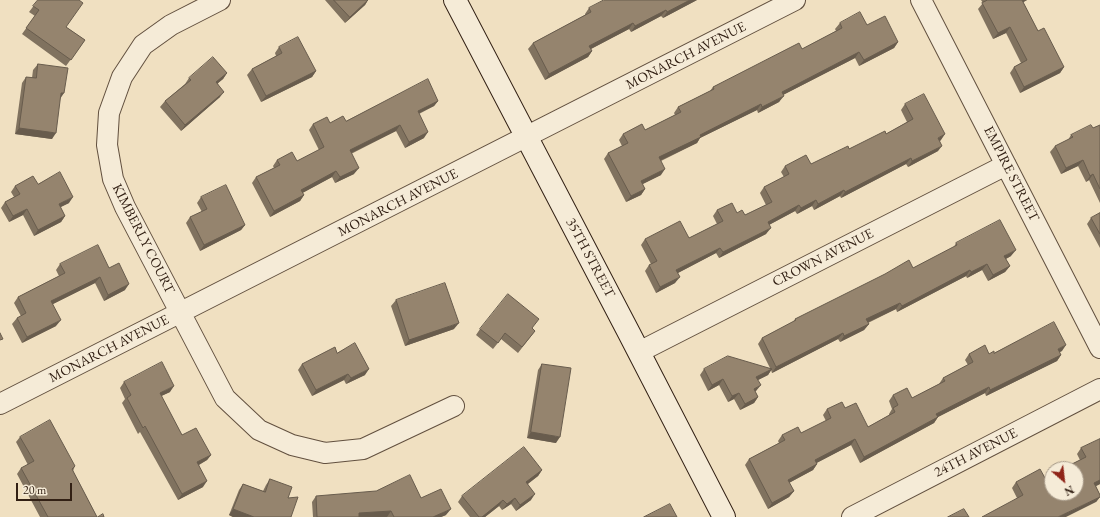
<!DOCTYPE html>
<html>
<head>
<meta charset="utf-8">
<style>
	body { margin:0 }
	#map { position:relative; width:1100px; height:517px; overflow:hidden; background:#f0e0c1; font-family:"EB Garamond",serif }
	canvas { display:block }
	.north { position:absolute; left:1044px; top:461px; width:40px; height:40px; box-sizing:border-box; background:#f5ebd7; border:1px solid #a79a89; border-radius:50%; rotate:152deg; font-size:11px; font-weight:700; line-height:16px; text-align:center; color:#322014 }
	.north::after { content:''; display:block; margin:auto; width:14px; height:18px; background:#8f2418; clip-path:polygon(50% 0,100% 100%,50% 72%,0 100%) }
	.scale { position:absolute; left:16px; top:483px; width:56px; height:18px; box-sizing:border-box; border:2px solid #322014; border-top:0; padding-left:5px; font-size:12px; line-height:14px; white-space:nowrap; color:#322014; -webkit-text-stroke:3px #f5ebd7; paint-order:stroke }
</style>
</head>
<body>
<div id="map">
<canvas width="1100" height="517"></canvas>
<div class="north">N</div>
<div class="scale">20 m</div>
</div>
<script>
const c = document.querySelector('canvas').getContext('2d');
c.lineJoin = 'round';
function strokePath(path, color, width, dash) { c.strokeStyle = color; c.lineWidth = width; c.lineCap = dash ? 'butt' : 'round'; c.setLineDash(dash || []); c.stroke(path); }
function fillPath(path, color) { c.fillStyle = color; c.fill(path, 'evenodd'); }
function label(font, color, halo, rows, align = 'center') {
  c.font = font + ' "EB Garamond",serif'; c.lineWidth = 4; c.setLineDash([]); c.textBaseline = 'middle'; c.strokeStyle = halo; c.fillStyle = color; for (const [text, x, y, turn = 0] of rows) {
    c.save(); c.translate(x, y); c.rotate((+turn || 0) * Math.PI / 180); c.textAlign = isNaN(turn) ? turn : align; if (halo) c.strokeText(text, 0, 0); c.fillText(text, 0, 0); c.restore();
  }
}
const street = new Path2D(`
	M 220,0 L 171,25 L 143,45 L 122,77 L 109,113 L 107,145 L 113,179 L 125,207 L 225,398 L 259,430 L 292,445 L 325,453 L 363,449 L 454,406
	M 921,0 L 1100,348
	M 639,352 L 1006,165
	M 0,404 L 795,0
	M 852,517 L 1100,389`);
const secondary = new Path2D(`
	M 455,0 L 629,333 L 724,517`);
strokePath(street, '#62503f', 22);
strokePath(secondary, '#322014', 24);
strokePath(street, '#f5ebd7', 20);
strokePath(secondary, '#f5ebd7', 22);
fillPath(new Path2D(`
	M 38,0 L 66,27 L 85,40 L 66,66 L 22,34 L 35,16 L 29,12 Z
	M 325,0 L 368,0 L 365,5 L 345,23 Z
	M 697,0 L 663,18 L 661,16 L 631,32 L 629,29 L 591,49 L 592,51 L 588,57 L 545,80 L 528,49 L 533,43 L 585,15 L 585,14 L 589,8 Z
	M 981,0 L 1027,0 L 1023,2 L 1038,31 L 1064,67 L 1060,73 L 1020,93 L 1010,73 L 1014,67 L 1021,63 L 1006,33 L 993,39 L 978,9 L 983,3 Z
	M 840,23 L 867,25 L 898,42 L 894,48 L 859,66 L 855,58 L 783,95 L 779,102 L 758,113 L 757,110 L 708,134 L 700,138 L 697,143 L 661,161 L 661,175 L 642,184 L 645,189 L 641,195 L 626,202 L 604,159 L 608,153 L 622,146 L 619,140 L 623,134 L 645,130 L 675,115 L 674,113 L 678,107 L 710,91 L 713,87 L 802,49 L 836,31 L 835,29 Z
	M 279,47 L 316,71 L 312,77 L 261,102 L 247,75 L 252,69 L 276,56 L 275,53 Z
	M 38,64 L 60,99 L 52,139 L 15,134 L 22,83 L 26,77 L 32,78 L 33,70 Z
	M 227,73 L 223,79 L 218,83 L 220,97 L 181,131 L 160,107 L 165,101 L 185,84 L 189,78 Z
	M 438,101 L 434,106 L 419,114 L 424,138 L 405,148 L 396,131 L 351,154 L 354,174 L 335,183 L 332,177 L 302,193 L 304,195 L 300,201 L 270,217 L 252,183 L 256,177 L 274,168 L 273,166 L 277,160 L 297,161 L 319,150 L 309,130 L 313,124 L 330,123 L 346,121 Z
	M 905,104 L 941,140 L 940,141 L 938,151 L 908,167 L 906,164 L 841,198 L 840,196 L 814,210 L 812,206 L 797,214 L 795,211 L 769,225 L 766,234 L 719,258 L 716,253 L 678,273 L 675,283 L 656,293 L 645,271 L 649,265 L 651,264 L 641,245 L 645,239 L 689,238 L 717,224 L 713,216 L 717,210 L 737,213 L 745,215 L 766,205 L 760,193 L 764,187 L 784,177 L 781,172 L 785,166 L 811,164 L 886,134 L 907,122 L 901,110 Z
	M 1100,125 L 1100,203 L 1089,180 L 1086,182 L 1078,166 L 1061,174 L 1050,152 L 1055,146 L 1068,140 L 1071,135 L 1093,128 Z
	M 38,184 L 69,203 L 60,207 L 65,216 L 61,222 L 34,236 L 23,215 L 9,222 L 1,208 L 5,202 L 14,197 L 11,192 L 15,186 Z
	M 201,197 L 245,225 L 241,230 L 200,251 L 186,223 L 190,217 L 202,212 L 197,203 Z
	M 1100,213 L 1100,248 L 1087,224 L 1091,218 Z
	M 956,243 L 1011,256 L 1006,259 L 1010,266 L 1005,272 L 988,281 L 982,270 L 967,278 L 966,276 L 897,312 L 896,309 L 868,323 L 869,324 L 864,330 L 840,342 L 838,339 L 772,373 L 771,370 L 768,375 L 758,380 L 756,391 L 755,391 L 758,397 L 754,403 L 740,410 L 734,399 L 728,402 L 719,385 L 708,391 L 700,375 L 704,369 L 770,368 L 758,344 L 762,338 L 793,322 L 795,319 L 913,268 L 954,247 Z
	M 60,264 L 109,268 L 125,290 L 104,301 L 95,283 L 53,304 L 56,326 L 22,343 L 12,324 L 17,318 L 21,316 L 14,303 L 18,297 L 59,276 L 56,270 Z
	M 396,300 L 454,329 L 405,346 L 391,306 Z
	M 532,328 L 535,331 L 518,353 L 501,339 L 493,349 L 476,335 L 480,329 Z
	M 1062,351 L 1059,352 L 1061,355 L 1057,361 L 986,396 L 985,393 L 938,417 L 934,423 L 860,463 L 851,445 L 816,463 L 817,464 L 813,470 L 789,483 L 794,491 L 789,497 L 768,509 L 745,465 L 749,459 L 779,443 L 778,441 L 782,435 L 801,433 L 826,421 L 823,415 L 827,409 L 845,408 L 868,427 L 889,415 L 889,414 L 892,409 L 889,401 L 893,395 L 912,398 L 939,384 L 943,378 L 968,365 L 965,360 L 969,354 L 989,354 L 994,353 Z
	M 337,353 L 365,375 L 346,384 L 344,380 L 312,396 L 298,370 L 302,364 Z
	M 542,364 L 556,443 L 527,438 L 538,370 Z
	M 124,382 L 170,392 L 161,396 L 182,435 L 211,455 L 207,460 L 199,465 L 203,487 L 178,500 L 140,432 L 138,434 L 122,403 L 125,399 L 120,388 Z
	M 20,437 L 75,466 L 73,471 L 97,517 L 40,517 L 17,474 L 21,468 L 28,465 L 16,442 Z
	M 1100,439 L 1100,484 L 1096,486 L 1100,495 L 1100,497 L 1096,502 L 1017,498 L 1012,488 L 1016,482 L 1045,478 L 1080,460 L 1077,454 L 1081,448 Z
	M 542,470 L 538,476 L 528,484 L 531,500 L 516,511 L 511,504 L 502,510 L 499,506 L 485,517 L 470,517 L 458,502 L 462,496 Z
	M 270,479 L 288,498 L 291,517 L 233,517 L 229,515 L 239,490 L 243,484 L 263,491 L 266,485 Z
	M 316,496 L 421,498 L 446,515 L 441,517 L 313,517 L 312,502 Z`), '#80725f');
fillPath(new Path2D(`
	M 368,0 L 365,5 L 345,23 L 350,17 Z
	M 690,0 L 697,0 L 663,18 L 667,12 Z
	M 1021,0 L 1027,0 L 1017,6 Z
	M 666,10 L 661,16 L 631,32 L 635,26 Z
	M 633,23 L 629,29 L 585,52 L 589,46 Z
	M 1010,27 L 1006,33 L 993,39 L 998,33 Z
	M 898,42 L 894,48 L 859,66 L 864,60 Z
	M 592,51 L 588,57 L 545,80 L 549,74 Z
	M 859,52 L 855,58 L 777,98 L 782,92 Z
	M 1064,67 L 1060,73 L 1020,93 L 1024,87 Z
	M 316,71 L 312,77 L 261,102 L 266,96 Z
	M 227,73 L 223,79 L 212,88 L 216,82 Z
	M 224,92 L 220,97 L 181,131 L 185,125 Z
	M 61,93 L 64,93 L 60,99 Z
	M 784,96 L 779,102 L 758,113 L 762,107 Z
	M 438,101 L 434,106 L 413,116 L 418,111 Z
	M 761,104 L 757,110 L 700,138 L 697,143 L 655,163 L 659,157 L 712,128 Z
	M 400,125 L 396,131 L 345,156 L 350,150 Z
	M 19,128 L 56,133 L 52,139 L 15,134 Z
	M 428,132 L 424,138 L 405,148 L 409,142 Z
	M 945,134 L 941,140 L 934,144 L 938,138 Z
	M 942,146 L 938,151 L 908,167 L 912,161 Z
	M 911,158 L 906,164 L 841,198 L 845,192 Z
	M 1083,160 L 1078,166 L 1061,174 L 1066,168 Z
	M 359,168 L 354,174 L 335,183 L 340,177 Z
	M 665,169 L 661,175 L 637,187 L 641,181 Z
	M 336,171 L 332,177 L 297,196 L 301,190 Z
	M 1093,174 L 1089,180 L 1086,182 L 1090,176 Z
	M 645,189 L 641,195 L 626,202 L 631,196 Z
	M 844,190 L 840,196 L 814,210 L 818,204 Z
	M 304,195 L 300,201 L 270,217 L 274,211 Z
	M 73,197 L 69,203 L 55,210 L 59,204 Z
	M 816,200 L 812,206 L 797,214 L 801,208 Z
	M 799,205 L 795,211 L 763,228 L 768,222 Z
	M 27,209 L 23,215 L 9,222 L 13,216 Z
	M 65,216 L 61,222 L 34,236 L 38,230 Z
	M 245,225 L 241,230 L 200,251 L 204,245 Z
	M 771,228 L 766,234 L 719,258 L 723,252 Z
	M 720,248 L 716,253 L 672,276 L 676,270 Z
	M 1016,250 L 1011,256 L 1000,262 L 1004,256 Z
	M 987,264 L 982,270 L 967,278 L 971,272 Z
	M 1010,266 L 1005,272 L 988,281 L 993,275 Z
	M 970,270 L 966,276 L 897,312 L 902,306 Z
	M 100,277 L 95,283 L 47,307 L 51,301 Z
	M 680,277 L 675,283 L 656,293 L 660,287 Z
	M 129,284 L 125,290 L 104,301 L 108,295 Z
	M 900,303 L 896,309 L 862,325 L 866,319 Z
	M 61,320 L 56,326 L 22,343 L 27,337 Z
	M 459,323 L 454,329 L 405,346 L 409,340 Z
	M 869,324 L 864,330 L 840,342 L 844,336 Z
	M 843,333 L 838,339 L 772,373 L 776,367 Z
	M 1066,345 L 1062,351 L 1054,355 L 1058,349 Z
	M 1061,355 L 1057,361 L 986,396 L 990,390 Z
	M 369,369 L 365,375 L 346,384 L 351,378 Z
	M 772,369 L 768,375 L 752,383 L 756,377 Z
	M 348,374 L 344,380 L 312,396 L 316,390 Z
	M 723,379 L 719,385 L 708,391 L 712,385 Z
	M 761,385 L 756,391 L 749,394 L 754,389 Z
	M 174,386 L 170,392 L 155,399 L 160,393 Z
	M 989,387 L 985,393 L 932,420 L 936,414 Z
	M 739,393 L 734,399 L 728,402 L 732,396 Z
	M 758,397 L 754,403 L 740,410 L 745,404 Z
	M 938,417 L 934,423 L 860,463 L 864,457 Z
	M 531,432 L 560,437 L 556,443 L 527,438 Z
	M 855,439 L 851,445 L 811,466 L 815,460 Z
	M 211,455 L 207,460 L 193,468 L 197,462 Z
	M 817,464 L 813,470 L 783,486 L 788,480 Z
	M 542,470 L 538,476 L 522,488 L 526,482 Z
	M 1100,480 L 1100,484 L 1090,489 L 1094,483 Z
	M 207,481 L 203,487 L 178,500 L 182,494 Z
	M 794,491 L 789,497 L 768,509 L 772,503 Z
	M 535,494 L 531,500 L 516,511 L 520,505 Z
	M 1100,497 L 1096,502 L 1066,517 L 1058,517 Z
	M 515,498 L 511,504 L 502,510 L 507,504 Z
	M 503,500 L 499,506 L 485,517 L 482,517 Z
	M 233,509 L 254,517 L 233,517 L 229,515 Z
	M 451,509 L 446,515 L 441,517 L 433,517 Z
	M 391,511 L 387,517 L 356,517 L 359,513 Z`), '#685c4d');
const building = new Path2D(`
	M 38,0 L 79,0 L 83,3 L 66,27 L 85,40 L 71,60 L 26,28 L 39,10 L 33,6 Z
	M 334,0 L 368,0 L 350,17 Z
	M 604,0 L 690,0 L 667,12 L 666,10 L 635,26 L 633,23 L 589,46 L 592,51 L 549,74 L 533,43 L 591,12 L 589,8 Z
	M 988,0 L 1022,0 L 1038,31 L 1044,28 L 1064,67 L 1024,87 L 1014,67 L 1027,60 L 1010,27 L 998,33 L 982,3 Z
	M 860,12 L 867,25 L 885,16 L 898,42 L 864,60 L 859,52 L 782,92 L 784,96 L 762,107 L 761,104 L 700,135 L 701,137 L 659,157 L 665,169 L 641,181 L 645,189 L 631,196 L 608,153 L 628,143 L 623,134 L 642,124 L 645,130 L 681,112 L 678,107 L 714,89 L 713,87 L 799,43 L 802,49 L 842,28 L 840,23 Z
	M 298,37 L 316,71 L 266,96 L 252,69 L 282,53 L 279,47 Z
	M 213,57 L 227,73 L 216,82 L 224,92 L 185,125 L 165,101 L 191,80 L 189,78 Z
	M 38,64 L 68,68 L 64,93 L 61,93 L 56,133 L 19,128 L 26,77 L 36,78 Z
	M 428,79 L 438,101 L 418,111 L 428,132 L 409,142 L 400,125 L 350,150 L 359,168 L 340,177 L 336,171 L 301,190 L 304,195 L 274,211 L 256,177 L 280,165 L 277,160 L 292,152 L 297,161 L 324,147 L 313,124 L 327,117 L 330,123 L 343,116 L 346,121 Z
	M 924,94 L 945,134 L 938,138 L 942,146 L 912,161 L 911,158 L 845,192 L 844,190 L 818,204 L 816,200 L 801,208 L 799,205 L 768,222 L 771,228 L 723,252 L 720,248 L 676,270 L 680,277 L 660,287 L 649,265 L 657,261 L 645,239 L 680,221 L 689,238 L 723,221 L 717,210 L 732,203 L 737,213 L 742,210 L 745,215 L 772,202 L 764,187 L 789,174 L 785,166 L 806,155 L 811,164 L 848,146 L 849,149 L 885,131 L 886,134 L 913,119 L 905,104 Z
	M 1091,125 L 1093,128 L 1100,125 L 1100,189 L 1093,174 L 1090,176 L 1083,160 L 1066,168 L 1055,146 L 1073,137 L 1071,135 Z
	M 60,172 L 73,197 L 59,204 L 65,216 L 38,230 L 27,209 L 13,216 L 5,202 L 20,194 L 15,186 L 33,176 L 38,184 Z
	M 226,185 L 245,225 L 204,245 L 190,217 L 207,209 L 201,197 Z
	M 1100,213 L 1100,234 L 1091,218 Z
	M 1000,220 L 1016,250 L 1004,256 L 1010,266 L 993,275 L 987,264 L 971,272 L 970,270 L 902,306 L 900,303 L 866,319 L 869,324 L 844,336 L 843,333 L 776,367 L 762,338 L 796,320 L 795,319 L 885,274 L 909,260 L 913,268 L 957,245 L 956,243 Z
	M 98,245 L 109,268 L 119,263 L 129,284 L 108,295 L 100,277 L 51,301 L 61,320 L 27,337 L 17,318 L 26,313 L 18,297 L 65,273 L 60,264 Z
	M 445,283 L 459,323 L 409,340 L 396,300 Z
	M 508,294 L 539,319 L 532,328 L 535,331 L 522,347 L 505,333 L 498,343 L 480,329 Z
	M 1054,322 L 1066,345 L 1058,349 L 1061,355 L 990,390 L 989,387 L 936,414 L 938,417 L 864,457 L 855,439 L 815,460 L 817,464 L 788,480 L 794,491 L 772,503 L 749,459 L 785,440 L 782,435 L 798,427 L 801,433 L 831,418 L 827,409 L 842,402 L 845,408 L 856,403 L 868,427 L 895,412 L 893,408 L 898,405 L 893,395 L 907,388 L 912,398 L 945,381 L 943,378 L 973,362 L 969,354 L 985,345 L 989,354 L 994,351 L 994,353 Z
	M 0,333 L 3,339 L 0,340 Z
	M 355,343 L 369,369 L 351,378 L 348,374 L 316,390 L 302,364 L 335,347 L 337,353 Z
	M 728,356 L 772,369 L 756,377 L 761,385 L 754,389 L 758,397 L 745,404 L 739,393 L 732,396 L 723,379 L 712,385 L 704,369 Z
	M 162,362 L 174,386 L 160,393 L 182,435 L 196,428 L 211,455 L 197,462 L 207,481 L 182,494 L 145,426 L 143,428 L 127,398 L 131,395 L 124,382 Z
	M 542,364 L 571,368 L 560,437 L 531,432 Z
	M 50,420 L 75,466 L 72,469 L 97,517 L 48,517 L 21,468 L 34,461 L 20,437 Z
	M 1100,439 L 1100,480 L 1094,483 L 1100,495 L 1100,497 L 1058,517 L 982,517 L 1023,495 L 1016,482 L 1040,469 L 1045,478 L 1052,474 L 1052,493 L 1076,493 L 1076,469 L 1062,469 L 1086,457 L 1081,448 Z
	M 524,447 L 542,470 L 526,482 L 535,494 L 520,505 L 515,498 L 507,504 L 503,500 L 482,517 L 479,517 L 462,496 Z
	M 410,475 L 421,498 L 441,489 L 451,509 L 433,517 L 394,517 L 391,511 L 359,513 L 359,517 L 317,517 L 316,496 L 376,491 Z
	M 270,479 L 292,487 L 288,498 L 298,497 L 291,517 L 254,517 L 233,509 L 243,484 L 265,492 Z
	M 670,504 L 677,517 L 644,517 Z
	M 964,509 L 969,517 L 948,517 Z
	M 103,514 L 104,517 L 98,517 Z`);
fillPath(building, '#95846e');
strokePath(building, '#685c4d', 1);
label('14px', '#322014', '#f5ebd7', [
	["MONARCH AVENUE",686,56,-27],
	["EMPIRE STREET",1011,174,63],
	["MONARCH AVENUE",398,203,-27],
	["KIMBERLY COURT",143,239,63],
	["35TH STREET",590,258,62],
	["CROWN AVENUE",823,258,-27],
	["MONARCH AVENUE",109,349,-27],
	["24TH AVENUE",976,453,-27]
]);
</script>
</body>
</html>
